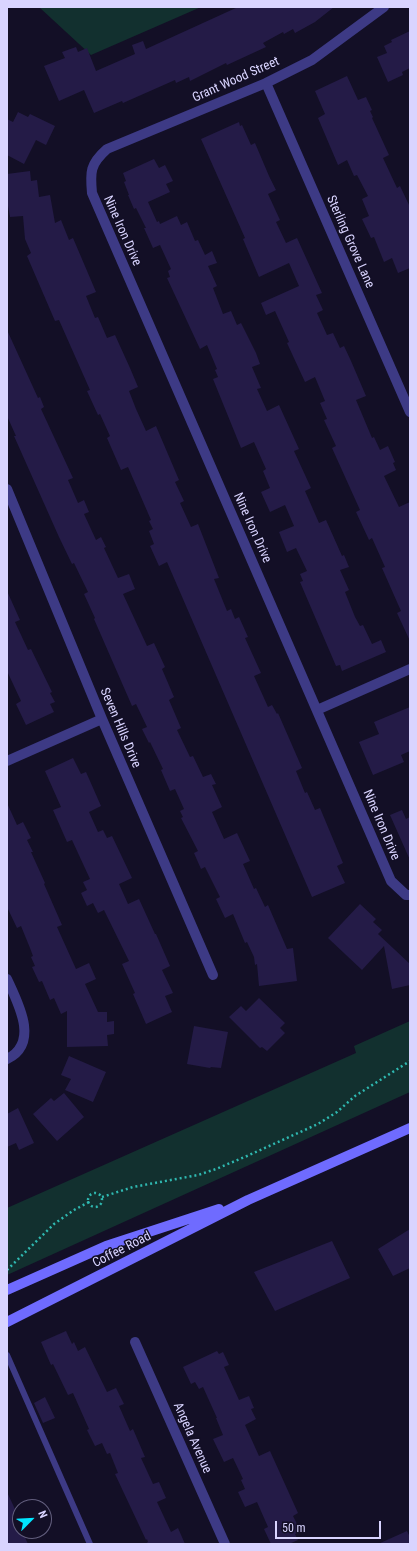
<!DOCTYPE html>
<html>
<head>
<meta charset="utf-8">
<style>
	body { margin:0 }
	#map { position:relative; width:417px; height:1551px; overflow:hidden; background:#130f26; font-family:"Roboto Condensed",sans-serif }
	canvas { display:block }
	.frame { position:absolute; inset:0; border:8px solid #d9d4ff; pointer-events:none }
	.north { position:absolute; left:12px; top:1499px; width:40px; height:40px; box-sizing:border-box; background:#130f26; border:1px solid #625e7d; border-radius:50%; rotate:66deg; font-size:11px; font-weight:700; line-height:16px; text-align:center; color:#d9d4ff }
	.north::after { content:''; display:block; margin:auto; width:14px; height:18px; background:#00e5ff; clip-path:polygon(50% 0,100% 100%,50% 72%,0 100%) }
	.scale { position:absolute; left:275px; top:1521px; width:106px; height:18px; box-sizing:border-box; border:2px solid #d9d4ff; border-top:0; padding-left:5px; font-size:12px; line-height:14px; white-space:nowrap; color:#d9d4ff; -webkit-text-stroke:3px #130f26; paint-order:stroke }
</style>
</head>
<body>
<div id="map">
<canvas width="417" height="1551"></canvas>
<div class="frame"></div>
<div class="north">N</div>
<div class="scale">50 m</div>
</div>
<script>
const c = document.querySelector('canvas').getContext('2d');
c.lineJoin = 'round';
function fillPath(path, color) { c.fillStyle = color; c.fill(path, 'evenodd'); }
function strokePath(path, color, width, dash) { c.strokeStyle = color; c.lineWidth = width; c.lineCap = dash ? 'butt' : 'round'; c.setLineDash(dash || []); c.stroke(path); }
function label(font, color, halo, rows, align = 'center') {
  c.font = font + ' "Roboto Condensed",sans-serif'; c.lineWidth = 3; c.setLineDash([]); c.textBaseline = 'middle'; c.strokeStyle = halo; c.fillStyle = color; for (const [text, x, y, turn = 0] of rows) {
    c.save(); c.translate(x, y); c.rotate((+turn || 0) * Math.PI / 180); c.textAlign = isNaN(turn) ? turn : align; if (halo) c.strokeText(text, 0, 0); c.fillText(text, 0, 0); c.restore();
  }
}
fillPath(new Path2D(`
	M 39,7 L 201,7 L 91,55 Z
	M 410,1021 L 410,1092 L 7,1275 L 7,1208 L 356,1053 L 354,1046 Z`), '#12302f');
fillPath(new Path2D(`
	M 238,7 L 334,7 L 315,22 L 295,33 L 293,29 L 284,34 L 283,32 L 263,43 L 266,47 L 227,65 L 226,63 L 190,81 L 189,77 L 176,83 L 175,80 L 123,103 L 122,101 L 94,113 L 84,90 L 59,101 L 44,66 L 65,58 L 62,52 L 76,47 L 78,52 L 87,48 L 96,71 L 135,54 L 132,45 L 143,41 L 146,49 Z
	M 410,31 L 410,68 L 402,72 L 403,75 L 388,82 L 377,57 L 387,53 L 384,46 L 392,42 L 391,40 Z
	M 347,76 L 358,100 L 366,97 L 372,110 L 370,111 L 373,117 L 372,118 L 389,155 L 383,158 L 397,188 L 400,186 L 410,207 L 410,268 L 398,273 L 392,258 L 384,262 L 374,237 L 371,238 L 362,219 L 369,216 L 362,199 L 368,196 L 357,175 L 354,176 L 347,160 L 338,165 L 318,118 L 325,114 L 315,91 Z
	M 18,112 L 28,117 L 30,114 L 55,126 L 46,145 L 36,140 L 24,164 L 7,155 L 7,119 L 13,122 Z
	M 239,122 L 240,126 L 242,125 L 251,145 L 255,143 L 269,176 L 276,190 L 268,194 L 280,220 L 276,222 L 286,243 L 297,238 L 322,293 L 316,295 L 323,310 L 317,313 L 327,335 L 333,333 L 340,348 L 344,346 L 351,361 L 366,396 L 356,400 L 372,438 L 374,437 L 380,450 L 388,446 L 395,462 L 393,463 L 396,470 L 384,476 L 399,507 L 410,502 L 410,641 L 397,613 L 401,611 L 382,568 L 385,567 L 372,538 L 369,540 L 356,512 L 360,510 L 332,448 L 336,446 L 324,420 L 327,419 L 320,403 L 325,401 L 315,377 L 305,382 L 287,343 L 289,342 L 275,311 L 266,315 L 261,303 L 299,286 L 289,263 L 259,277 L 243,239 L 245,238 L 201,139 Z
	M 154,159 L 159,168 L 165,165 L 173,181 L 166,184 L 170,192 L 148,202 L 157,222 L 159,221 L 160,224 L 177,216 L 181,225 L 187,222 L 195,241 L 198,240 L 205,255 L 212,251 L 217,263 L 208,266 L 217,286 L 213,288 L 223,314 L 231,311 L 237,325 L 241,323 L 256,353 L 260,364 L 252,367 L 261,388 L 257,389 L 267,411 L 279,405 L 299,449 L 294,451 L 311,488 L 305,491 L 319,523 L 326,520 L 342,556 L 344,555 L 349,567 L 340,570 L 349,590 L 345,592 L 355,617 L 360,626 L 363,625 L 372,644 L 381,640 L 386,652 L 342,671 L 340,665 L 336,666 L 300,582 L 303,581 L 300,574 L 307,571 L 296,548 L 287,552 L 279,532 L 294,526 L 285,505 L 270,512 L 261,492 L 270,488 L 263,471 L 266,469 L 254,442 L 241,448 L 213,379 L 218,377 L 215,370 L 217,369 L 207,345 L 200,349 L 167,278 L 170,277 L 168,271 L 171,269 L 160,245 L 153,248 L 144,228 L 146,228 L 136,208 L 134,209 L 128,195 L 129,195 L 124,182 L 126,181 L 123,173 Z
	M 30,171 L 31,181 L 37,180 L 39,197 L 50,195 L 55,223 L 61,220 L 69,240 L 73,238 L 96,292 L 86,296 L 95,318 L 98,317 L 107,338 L 115,335 L 130,368 L 138,387 L 129,391 L 136,409 L 146,431 L 156,426 L 179,480 L 175,482 L 184,501 L 180,503 L 191,527 L 198,524 L 219,578 L 214,579 L 227,611 L 231,609 L 235,619 L 239,617 L 248,637 L 245,638 L 261,673 L 254,676 L 268,707 L 272,705 L 277,714 L 278,713 L 302,768 L 296,771 L 305,793 L 307,792 L 315,810 L 320,808 L 343,863 L 337,866 L 345,883 L 312,897 L 167,562 L 159,566 L 150,546 L 154,544 L 149,531 L 153,529 L 149,521 L 151,520 L 128,467 L 121,470 L 107,438 L 110,436 L 100,414 L 98,415 L 87,391 L 90,390 L 59,320 L 55,321 L 27,256 L 31,253 L 25,239 L 23,216 L 10,217 L 8,206 L 7,207 L 7,174 Z
	M 7,330 L 38,398 L 40,397 L 44,407 L 41,409 L 73,478 L 68,480 L 78,503 L 84,500 L 89,512 L 84,514 L 96,540 L 101,537 L 106,547 L 104,548 L 118,578 L 129,574 L 135,589 L 123,594 L 147,646 L 154,643 L 165,667 L 162,669 L 174,697 L 169,700 L 181,728 L 177,730 L 190,757 L 193,756 L 203,777 L 211,774 L 216,784 L 212,785 L 222,807 L 212,812 L 224,839 L 237,833 L 250,861 L 243,864 L 254,889 L 256,888 L 265,907 L 268,905 L 287,949 L 293,948 L 297,981 L 259,986 L 257,964 L 255,965 L 254,957 L 247,942 L 245,943 L 233,914 L 225,918 L 216,899 L 220,897 L 205,867 L 201,869 L 194,853 L 198,851 L 181,818 L 183,817 L 180,811 L 184,809 L 175,789 L 170,791 L 161,770 L 163,769 L 150,742 L 149,743 L 142,729 L 147,727 L 136,704 L 132,706 L 94,619 L 95,618 L 84,594 L 88,592 L 74,563 L 72,564 L 59,537 L 14,436 L 16,436 L 7,416 Z
	M 7,591 L 20,620 L 15,622 L 28,650 L 31,649 L 52,692 L 50,693 L 55,702 L 50,704 L 54,712 L 26,725 L 16,704 L 21,701 L 7,671 Z
	M 410,707 L 410,751 L 401,755 L 404,762 L 373,775 L 359,742 L 379,734 L 374,722 Z
	M 73,758 L 81,774 L 86,772 L 101,806 L 89,812 L 98,832 L 103,830 L 107,838 L 112,836 L 132,878 L 119,884 L 128,904 L 139,899 L 155,934 L 156,934 L 170,966 L 162,970 L 173,993 L 165,996 L 172,1012 L 146,1024 L 133,994 L 135,993 L 122,964 L 129,961 L 104,910 L 98,913 L 93,903 L 87,906 L 81,893 L 87,890 L 83,882 L 90,879 L 72,840 L 67,842 L 53,810 L 61,807 L 45,771 Z
	M 7,803 L 17,825 L 23,822 L 31,838 L 27,840 L 33,852 L 31,852 L 45,883 L 44,884 L 62,925 L 57,927 L 76,969 L 89,963 L 96,979 L 85,984 L 98,1012 L 107,1012 L 107,1022 L 114,1021 L 114,1034 L 107,1035 L 108,1046 L 67,1047 L 67,1011 L 61,1014 L 54,998 L 50,1000 L 42,981 L 39,982 L 32,967 L 35,966 L 31,957 L 33,956 L 30,948 L 21,926 L 17,928 L 7,907 Z
	M 402,810 L 406,819 L 410,817 L 410,860 L 390,815 Z
	M 360,904 L 376,919 L 373,922 L 382,930 L 378,934 L 410,964 L 410,985 L 392,989 L 384,946 L 362,970 L 328,938 Z
	M 259,998 L 285,1023 L 280,1028 L 285,1033 L 267,1051 L 262,1047 L 260,1048 L 229,1017 L 241,1006 L 246,1011 Z
	M 194,1026 L 228,1032 L 221,1068 L 211,1067 L 210,1068 L 187,1064 Z
	M 69,1056 L 106,1072 L 93,1102 L 65,1090 L 71,1079 L 61,1075 Z
	M 64,1093 L 84,1117 L 57,1141 L 33,1114 L 51,1098 L 54,1101 Z
	M 18,1108 L 34,1143 L 19,1150 L 16,1143 L 7,1147 L 7,1114 Z
	M 410,1229 L 410,1268 L 393,1276 L 378,1249 Z
	M 332,1241 L 350,1278 L 275,1311 L 254,1272 Z
	M 66,1331 L 72,1344 L 74,1342 L 78,1351 L 85,1347 L 107,1392 L 116,1388 L 124,1404 L 119,1406 L 130,1431 L 133,1429 L 145,1457 L 141,1458 L 153,1484 L 159,1482 L 166,1498 L 157,1502 L 171,1532 L 178,1528 L 185,1544 L 145,1544 L 148,1542 L 147,1539 L 146,1540 L 115,1474 L 118,1473 L 110,1453 L 107,1454 L 102,1443 L 95,1446 L 87,1430 L 89,1429 L 73,1393 L 68,1395 L 53,1364 L 51,1365 L 41,1342 Z
	M 217,1351 L 219,1354 L 223,1352 L 229,1365 L 224,1367 L 239,1400 L 249,1396 L 254,1408 L 251,1409 L 256,1419 L 245,1425 L 259,1456 L 270,1451 L 298,1513 L 293,1516 L 301,1532 L 295,1534 L 298,1540 L 289,1544 L 271,1544 L 264,1529 L 268,1527 L 257,1502 L 245,1507 L 238,1492 L 245,1489 L 241,1480 L 243,1479 L 233,1458 L 224,1462 L 213,1439 L 223,1435 L 216,1418 L 217,1418 L 203,1387 L 199,1389 L 195,1382 L 191,1384 L 183,1367 Z
	M 45,1397 L 55,1418 L 43,1423 L 34,1403 Z
	M 7,1492 L 20,1520 L 20,1531 L 22,1531 L 28,1544 L 7,1544 Z
	M 407,1531 L 410,1537 L 410,1544 L 378,1544 Z`), '#241b47');
strokePath(new Path2D(`
	M88 1200a7 7 0 1 1 14 0a7 7 0 1 1-14 0Z
	M 102,1197 L 133,1187 L 198,1175 L 216,1169 L 247,1156 L 318,1124 L 337,1112 L 355,1096 L 410,1061
	M 7,1270 L 54,1224 L 74,1210 L 89,1202`), '#2fb8b0', 2.5, [2, 3]);
strokePath(new Path2D(`
	M 7,1355 L 90,1544`), '#3d3a85', 6);
strokePath(new Path2D(`
	M 384,7 L 312,60 L 266,83 L 107,149 C 90,164 90,172 92,193 L 391,881 L 406,895 L 410,895
	M 266,83 L 410,412
	M 7,489 L 102,719 L 213,975
	M 317,710 L 410,669
	M 7,761 L 102,719
	M 7,979 C 18,1003 40,1043 7,1059
	M 135,1342 L 225,1544`), '#3d3a85', 10);
strokePath(new Path2D(`
	M 7,1290 L 106,1246 L 219,1209
	M 7,1322 L 248,1200 L 410,1128`), '#6f6bff', 10);
label('13px', '#d9d4ff', '#130f26', [
	["Grant Wood Street",236,80,-24],
	["Nine Iron Drive",122,231,66],
	["Sterling Grove Lane",350,242,66],
	["Nine Iron Drive",252,528,66],
	["Seven Hills Drive",120,728,67],
	["Nine Iron Drive",381,825,67],
	["Coffee Road",122,1250,-27],
	["Angela Avenue",192,1438,66]
]);
</script>
</body>
</html>
